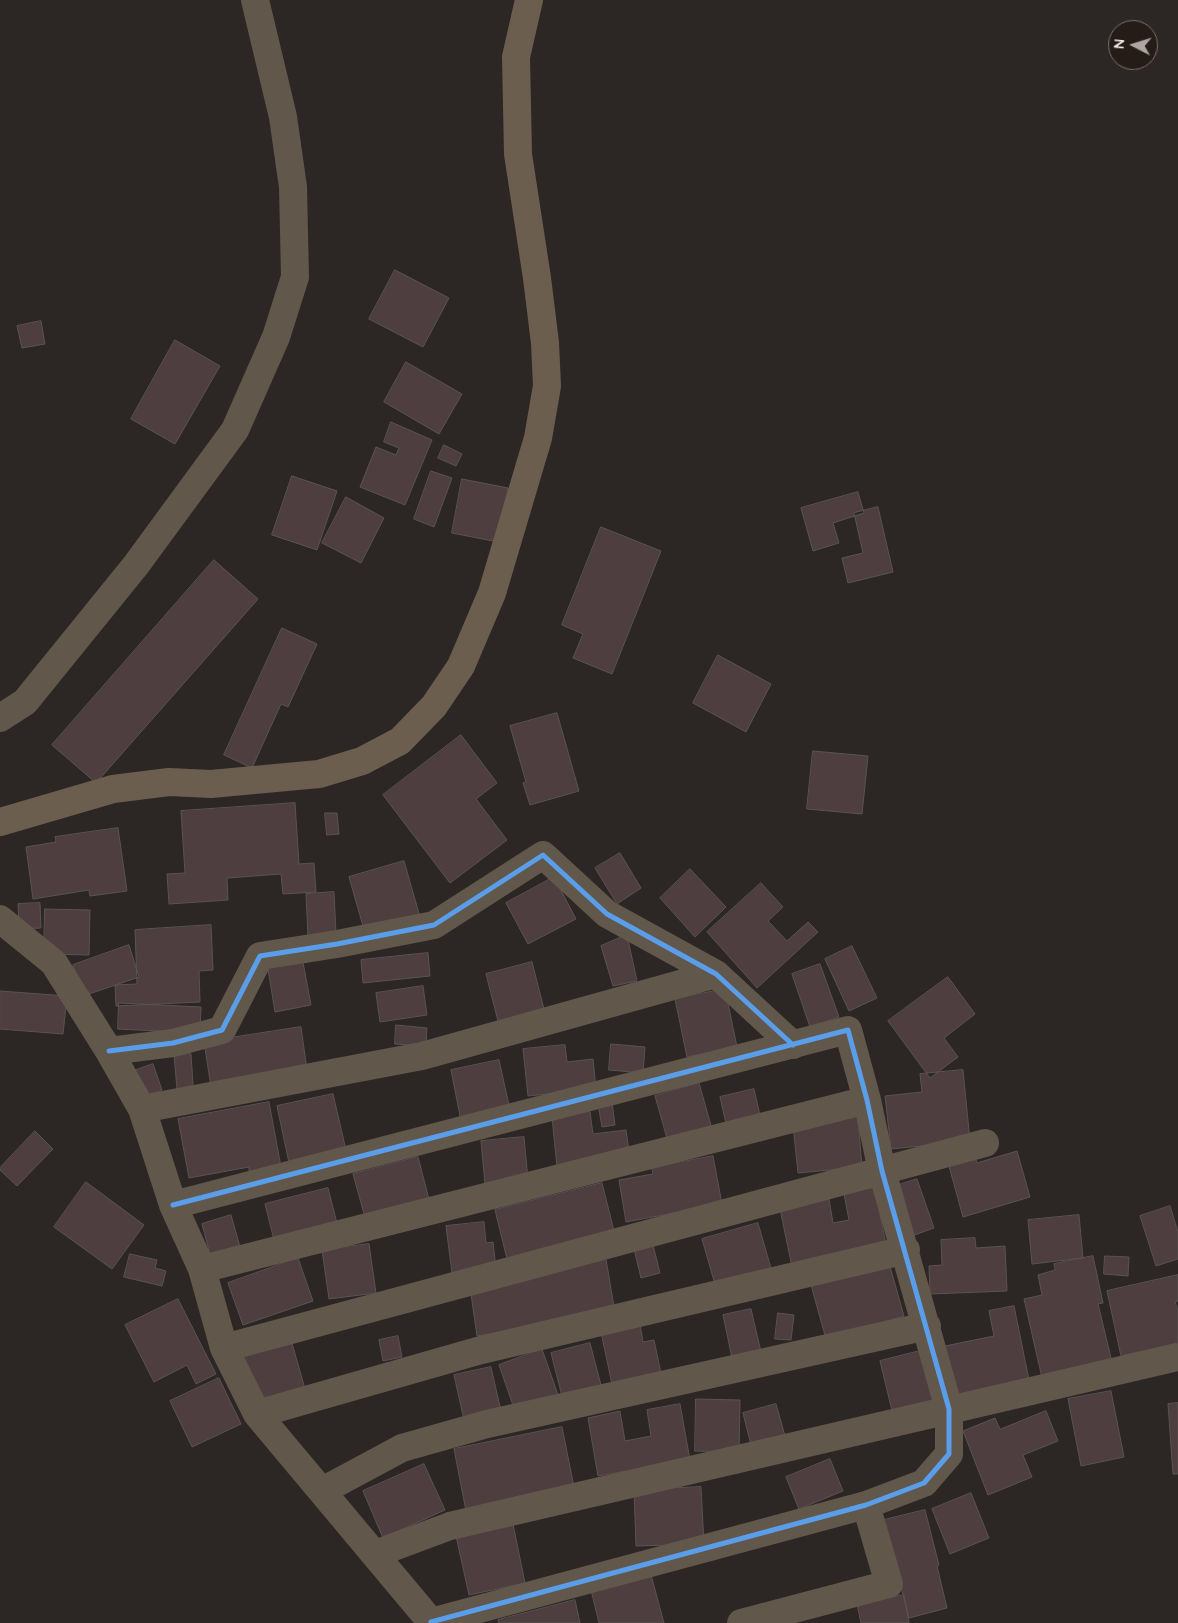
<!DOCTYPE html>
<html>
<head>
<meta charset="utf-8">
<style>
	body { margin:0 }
	#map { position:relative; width:1178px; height:1623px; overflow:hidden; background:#2c2725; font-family:Quicksand,sans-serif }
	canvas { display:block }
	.north { position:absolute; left:1108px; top:20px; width:50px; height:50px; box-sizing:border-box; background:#251c18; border:1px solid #776f6c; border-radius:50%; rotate:275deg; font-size:14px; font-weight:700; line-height:20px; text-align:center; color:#f2ebe9 }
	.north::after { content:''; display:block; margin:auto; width:18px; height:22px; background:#ada6a4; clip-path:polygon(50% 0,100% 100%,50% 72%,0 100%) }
</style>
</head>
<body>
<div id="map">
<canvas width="1178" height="1623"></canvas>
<div class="north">N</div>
</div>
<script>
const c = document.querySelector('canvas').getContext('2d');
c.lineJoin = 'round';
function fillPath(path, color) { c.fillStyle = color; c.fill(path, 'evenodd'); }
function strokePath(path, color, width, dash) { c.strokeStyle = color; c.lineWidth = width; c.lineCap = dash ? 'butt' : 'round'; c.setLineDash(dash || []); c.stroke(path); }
const building = new Path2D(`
	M 395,270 L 449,298 L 423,347 L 369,319 Z
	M 41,321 L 45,344 L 22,348 L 17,326 Z
	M 175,340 L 220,366 L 175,444 L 131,419 Z
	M 406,362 L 462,394 L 439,434 L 384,402 Z
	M 391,422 L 432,440 L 405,505 L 360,487 L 376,447 L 396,455 L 399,448 L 384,442 Z
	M 444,445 L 462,454 L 456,466 L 438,458 Z
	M 431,471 L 452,478 L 434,527 L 414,519 Z
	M 292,476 L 337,491 L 317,550 L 272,535 Z
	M 462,479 L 508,488 L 498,542 L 452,533 Z
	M 858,492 L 864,513 L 833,523 L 839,543 L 813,551 L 801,508 Z
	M 346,497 L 384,518 L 361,563 L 322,543 Z
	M 878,507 L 893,572 L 848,583 L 842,558 L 863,553 L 854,513 Z
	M 601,527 L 661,551 L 612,674 L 573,658 L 583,634 L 562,625 Z
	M 214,560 L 258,599 L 96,783 L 52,745 Z
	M 282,628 L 317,644 L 288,707 L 281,704 L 252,768 L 224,755 Z
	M 718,655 L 771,684 L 746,732 L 693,703 Z
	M 557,713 L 579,791 L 530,805 L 523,783 L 526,782 L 510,726 Z
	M 461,735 L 497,783 L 476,799 L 507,840 L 450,883 L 383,795 Z
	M 813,751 L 868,756 L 862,814 L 807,809 Z
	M 295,803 L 299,864 L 314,863 L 316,892 L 283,894 L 281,874 L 227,878 L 228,900 L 169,904 L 167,874 L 185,873 L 181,811 Z
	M 325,813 L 337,813 L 339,834 L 327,835 Z
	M 118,828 L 127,891 L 90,896 L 89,890 L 33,899 L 26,847 L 56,842 L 55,837 Z
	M 620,853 L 641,888 L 617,904 L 595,868 Z
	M 404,861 L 420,917 L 365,933 L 349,877 Z
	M 690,869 L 726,907 L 695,937 L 660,898 Z
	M 554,877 L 576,919 L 528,944 L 506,903 Z
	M 761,883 L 783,907 L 768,921 L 787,941 L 808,922 L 818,932 L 757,988 L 707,932 Z
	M 334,892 L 336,934 L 308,936 L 306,894 Z
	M 40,903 L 41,928 L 19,929 L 18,904 Z
	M 45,909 L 90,910 L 89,955 L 44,954 Z
	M 211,925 L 213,970 L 199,971 L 200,1002 L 116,1006 L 115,985 L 137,984 L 135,930 Z
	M 627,935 L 637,981 L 613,986 L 601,946 Z
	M 129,945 L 139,977 L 83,996 L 73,965 Z
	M 852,946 L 877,998 L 849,1011 L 825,959 Z
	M 428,953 L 430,976 L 363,983 L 361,960 Z
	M 302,957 L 311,1005 L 275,1012 L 267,963 Z
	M 532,962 L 545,1013 L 499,1025 L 486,974 Z
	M 820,964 L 839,1017 L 810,1027 L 792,974 Z
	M 948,977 L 975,1014 L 944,1038 L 958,1057 L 930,1078 L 888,1021 Z
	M 423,986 L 427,1015 L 380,1022 L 376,993 Z
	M 725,989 L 737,1047 L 687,1057 L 675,999 Z
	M 0,991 L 67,996 L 63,1034 L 0,1029 Z
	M 119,1003 L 201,1007 L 200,1033 L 118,1029 Z
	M 396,1025 L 427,1028 L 426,1046 L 395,1044 Z
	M 301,1027 L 308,1077 L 212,1093 L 204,1042 Z
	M 611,1044 L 645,1047 L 643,1073 L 609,1070 Z
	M 565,1045 L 567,1062 L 593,1059 L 596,1089 L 528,1096 L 523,1049 Z
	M 191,1054 L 194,1099 L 178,1100 L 174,1055 Z
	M 499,1060 L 510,1110 L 461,1121 L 451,1070 Z
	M 153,1064 L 162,1090 L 141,1098 L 131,1072 Z
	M 963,1070 L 970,1141 L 891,1149 L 885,1096 L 922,1092 L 920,1074 Z
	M 699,1083 L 712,1129 L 668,1142 L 655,1096 Z
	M 754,1089 L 761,1120 L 727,1128 L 720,1097 Z
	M 333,1094 L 346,1150 L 289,1163 L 277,1106 Z
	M 269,1102 L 281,1167 L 249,1173 L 249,1167 L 189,1178 L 178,1119 Z
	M 612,1102 L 615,1125 L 602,1127 L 598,1104 Z
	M 590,1112 L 593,1134 L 626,1130 L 630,1158 L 557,1167 L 552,1117 Z
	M 858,1118 L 862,1167 L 798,1173 L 793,1125 Z
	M 35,1131 L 53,1149 L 17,1186 L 0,1170 L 0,1168 Z
	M 524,1137 L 528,1180 L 485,1184 L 481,1141 Z
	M 973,1151 L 977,1163 L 1017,1151 L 1030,1197 L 963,1217 L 947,1159 Z
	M 713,1156 L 722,1204 L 626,1222 L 619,1180 L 653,1174 L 652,1168 Z
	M 418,1157 L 430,1203 L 366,1221 L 353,1174 Z
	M 917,1179 L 934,1228 L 909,1237 L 893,1187 Z
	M 86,1182 L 144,1225 L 112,1269 L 54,1227 Z
	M 602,1183 L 614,1231 L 507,1259 L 495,1210 Z
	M 328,1188 L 338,1227 L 275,1244 L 265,1204 Z
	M 875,1188 L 886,1245 L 792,1267 L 780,1209 L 829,1199 L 833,1223 L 849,1220 L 844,1194 Z
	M 1170,1206 L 1178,1232 L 1178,1259 L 1156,1266 L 1140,1216 Z
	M 231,1215 L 242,1254 L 212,1262 L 202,1224 Z
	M 1079,1215 L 1083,1258 L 1032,1264 L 1028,1220 Z
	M 484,1222 L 486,1243 L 493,1242 L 496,1268 L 452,1273 L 446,1226 Z
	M 758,1223 L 772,1272 L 716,1288 L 702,1239 Z
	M 975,1238 L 976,1248 L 1005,1246 L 1007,1291 L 930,1294 L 929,1266 L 942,1265 L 941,1240 Z
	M 369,1244 L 376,1293 L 329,1299 L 322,1250 Z
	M 653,1245 L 660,1273 L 641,1278 L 634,1249 Z
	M 605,1253 L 615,1313 L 477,1336 L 470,1287 Z
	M 130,1254 L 157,1260 L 155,1268 L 166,1271 L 162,1286 L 124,1277 Z
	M 1093,1256 L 1103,1303 L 1098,1304 L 1112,1362 L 1042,1378 L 1024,1299 L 1042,1295 L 1038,1275 L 1055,1270 L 1054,1264 Z
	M 1105,1256 L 1129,1257 L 1128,1276 L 1104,1274 Z
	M 298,1258 L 313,1301 L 243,1325 L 228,1283 Z
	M 889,1263 L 904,1316 L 826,1339 L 811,1285 Z
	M 1178,1275 L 1178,1301 L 1175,1302 L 1178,1310 L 1178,1343 L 1121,1356 L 1107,1291 Z
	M 178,1299 L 216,1374 L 196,1384 L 187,1365 L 154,1382 L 125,1325 Z
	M 1014,1306 L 1030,1385 L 956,1400 L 945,1346 L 994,1336 L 989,1311 Z
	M 751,1309 L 761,1352 L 732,1358 L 723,1315 Z
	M 778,1313 L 794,1315 L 791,1340 L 775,1339 Z
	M 640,1324 L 643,1342 L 654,1340 L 662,1378 L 613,1389 L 601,1332 Z
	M 290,1336 L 305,1389 L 255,1404 L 239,1351 Z
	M 398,1336 L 402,1357 L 383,1361 L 379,1340 Z
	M 590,1343 L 602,1389 L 563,1400 L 551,1353 Z
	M 542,1349 L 559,1398 L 516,1414 L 499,1365 Z
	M 920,1351 L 934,1405 L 893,1415 L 880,1361 Z
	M 491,1367 L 503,1420 L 466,1429 L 454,1375 Z
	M 219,1378 L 241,1424 L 192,1447 L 170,1401 Z
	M 1111,1391 L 1124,1457 L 1081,1466 L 1068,1399 Z
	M 696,1399 L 740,1400 L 739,1452 L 695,1451 Z
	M 1178,1403 L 1178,1474 L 1173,1474 L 1168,1404 Z
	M 680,1404 L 690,1460 L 598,1476 L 588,1418 L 620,1411 L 625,1441 L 651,1436 L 647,1410 Z
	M 776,1404 L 785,1436 L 751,1445 L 743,1413 Z
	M 1046,1411 L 1058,1441 L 1023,1455 L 1032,1477 L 988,1495 L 963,1431 L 995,1418 L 1000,1429 Z
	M 562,1427 L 574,1487 L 466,1511 L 454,1449 Z
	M 830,1459 L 843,1491 L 799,1509 L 786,1477 Z
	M 424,1464 L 445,1510 L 383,1538 L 363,1491 Z
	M 701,1487 L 704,1544 L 636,1546 L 634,1490 Z
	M 971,1493 L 989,1538 L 950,1554 L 932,1509 Z
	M 925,1510 L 939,1565 L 937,1566 L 947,1608 L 909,1618 L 884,1520 Z
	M 513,1524 L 525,1583 L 469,1595 L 456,1536 Z
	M 651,1575 L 664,1623 L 599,1623 L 591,1590 Z
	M 904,1595 L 909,1623 L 861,1623 L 857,1604 Z
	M 575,1600 L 580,1623 L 499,1623 L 498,1620 Z`);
fillPath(building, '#4e3e3f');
strokePath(building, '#595453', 1);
strokePath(new Path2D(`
	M 0,919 L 54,963 L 109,1051 L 142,1109 L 173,1205 L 202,1269 L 224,1348 L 257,1414 L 432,1623
	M 109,1051 L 173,1043 L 222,1030 L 260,956 L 337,944 L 434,925 L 543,855 L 607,914 L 716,974 L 793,1045
	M 142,1109 L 422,1056 L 716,974
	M 173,1205 L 848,1030 L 867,1100 L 882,1171 L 949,1409 L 949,1454 L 924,1483 L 866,1505 L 431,1622
	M 202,1269 L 867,1100
	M 224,1348 L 985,1143
	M 257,1414 L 481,1350 L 906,1250
	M 322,1491 L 402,1448 L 487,1424 L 927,1326
	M 375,1554 L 450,1526 L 1178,1357
	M 741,1623 L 889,1584 L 866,1505`), '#61574a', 28);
strokePath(new Path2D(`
	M 0,718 L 25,702 L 136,565 L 235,430 L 276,337 L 295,277 L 293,187 L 283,117 L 255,0`), '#61574a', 28);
strokePath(new Path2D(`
	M 0,822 L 113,789 L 169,782 L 211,784 L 319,774 L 362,761 L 400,741 L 434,706 L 461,666 L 492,593 L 538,438 L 547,386 L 545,343 L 537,278 L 518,154 L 516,57 L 529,0`), '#6c5e4e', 28);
strokePath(new Path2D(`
	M 109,1051 L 173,1043 L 222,1030 L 260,956 L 337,944 L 434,925 L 543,855 L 607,914 L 716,974 L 793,1045
	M 173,1205 L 848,1030 L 867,1100 L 882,1171 L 949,1409 L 949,1454 L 924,1483 L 866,1505 L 431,1622`), '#5a9eea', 5);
</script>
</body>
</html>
